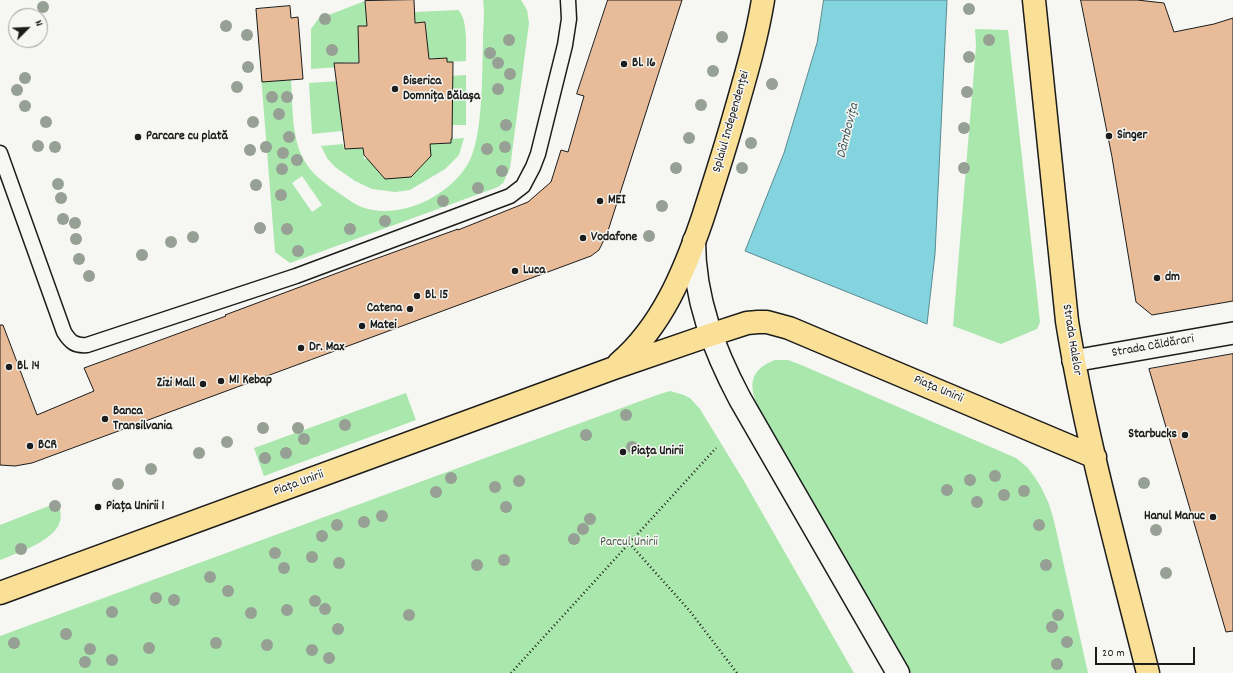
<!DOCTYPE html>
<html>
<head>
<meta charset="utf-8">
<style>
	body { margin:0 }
	#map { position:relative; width:1233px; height:673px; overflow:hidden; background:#f6f6f2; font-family:Dekko,sans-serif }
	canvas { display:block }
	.north { position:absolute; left:8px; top:8px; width:40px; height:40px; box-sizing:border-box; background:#f6f6f2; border:1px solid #9f9f9c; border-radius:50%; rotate:66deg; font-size:11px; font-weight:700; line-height:16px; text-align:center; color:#1c1c1c }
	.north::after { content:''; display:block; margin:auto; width:14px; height:18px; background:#1c1c1c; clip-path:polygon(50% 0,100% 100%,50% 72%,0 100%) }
	.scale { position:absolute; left:1095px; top:647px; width:100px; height:18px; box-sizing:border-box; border:2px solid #1c1c1c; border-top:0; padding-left:5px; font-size:12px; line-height:14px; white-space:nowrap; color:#1c1c1c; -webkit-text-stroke:3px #f6f6f2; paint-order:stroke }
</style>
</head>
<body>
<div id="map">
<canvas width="1233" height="673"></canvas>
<div class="north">N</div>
<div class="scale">20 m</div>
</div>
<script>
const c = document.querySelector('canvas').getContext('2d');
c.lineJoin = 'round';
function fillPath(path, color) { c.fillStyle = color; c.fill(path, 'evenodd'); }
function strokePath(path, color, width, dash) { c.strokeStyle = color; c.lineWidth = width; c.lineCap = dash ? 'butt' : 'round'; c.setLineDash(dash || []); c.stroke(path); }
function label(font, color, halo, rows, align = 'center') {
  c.font = font + ' Dekko,sans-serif'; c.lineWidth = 3; c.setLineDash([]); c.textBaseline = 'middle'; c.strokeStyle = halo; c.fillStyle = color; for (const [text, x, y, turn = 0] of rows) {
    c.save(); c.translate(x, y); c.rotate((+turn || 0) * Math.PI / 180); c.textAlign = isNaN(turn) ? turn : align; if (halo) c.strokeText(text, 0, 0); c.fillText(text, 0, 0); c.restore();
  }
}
fillPath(new Path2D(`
	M 255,0 L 262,82 L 291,80 C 293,106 291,137 304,160 C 311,173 324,183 336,191 C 344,196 351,202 359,206 C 397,222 450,197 469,162 C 483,136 482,73 483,42 C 483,28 485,14 483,0 L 521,0 L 527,10 L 529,23 L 510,168 L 503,183 L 498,187 L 290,263 L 275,252 ZM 302,176 L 322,205 L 312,212 L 292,183 Z
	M 365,1 L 367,26 L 358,27 L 359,62 L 339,63 L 339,67 L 311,69 L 311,29 L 318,19 Z
	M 458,10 C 468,18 466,49 466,61 L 447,62 L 447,58 L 427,58 L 426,22 L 415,23 L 415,12 Z
	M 975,29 L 1008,30 L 1040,322 L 1037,329 L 1001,344 L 953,326 L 976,46 Z
	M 466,75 L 466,125 L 451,125 L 451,76 Z
	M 340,81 L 342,131 L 312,134 L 309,83 Z
	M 464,138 L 459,155 L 445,169 L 410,190 L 395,192 L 372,189 L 355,181 L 335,167 L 327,158 L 321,146 L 343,144 L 344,149 L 363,148 L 364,159 L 375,159 L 376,169 L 384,178 L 411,177 L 431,156 L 430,144 L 451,143 L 451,139 Z
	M 775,360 L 788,360 L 799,364 L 1016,458 L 1027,467 L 1034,476 L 1041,487 L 1049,504 L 1054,521 L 1088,673 L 911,673 L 772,433 C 759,408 734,375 775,360 Z
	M 670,391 L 684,395 L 690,398 L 700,409 L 744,481 L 854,673 L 0,673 L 0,636 L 657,395 Z
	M 406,393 L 416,420 L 264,476 L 254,448 Z
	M 59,502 C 59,508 62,516 60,521 C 55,541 17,553 0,560 L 0,525 Z`), '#aae7ad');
const water = new Path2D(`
	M 824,0 L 947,0 L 935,254 L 927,324 L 745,251 L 784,153 L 817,43 Z`);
fillPath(water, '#83d4de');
strokePath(water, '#5a8a90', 1);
const building = new Path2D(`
	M 414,0 L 415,23 L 425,22 L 429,59 L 447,58 L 447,62 L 453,62 L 452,139 L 451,139 L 451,143 L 430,144 L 431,156 L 411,177 L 385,179 L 364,155 L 363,148 L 345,149 L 334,63 L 359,63 L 358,26 L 367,26 L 365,1 Z
	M 608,0 L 682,0 L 607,234 L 599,250 L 591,256 L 32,463 L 15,466 L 0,465 L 0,325 L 3,325 L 37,415 L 94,391 L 84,368 L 226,316 L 225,315 L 364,263 L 458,229 L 458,230 L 528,202 L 551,182 L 561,150 L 568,152 L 584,96 L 577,94 Z
	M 1081,0 L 1137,0 L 1164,3 L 1174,32 L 1214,24 L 1233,18 L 1233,301 L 1152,315 L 1136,302 L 1112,157 Z
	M 290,6 L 291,18 L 298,17 L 303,79 L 262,82 L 256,9 Z
	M 1233,354 L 1233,631 L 1226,632 L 1149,369 Z`);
fillPath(building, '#e8bc98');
strokePath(building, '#1c1c1c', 1);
const service = new Path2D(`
	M 0,153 L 64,332 C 70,342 75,346 87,345 L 296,276 L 510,196 L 523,186 L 533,167 L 538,154 L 565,45 L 569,19 L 568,0`);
const pedestrian = new Path2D(`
	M 1073,361 L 1233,333`);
const secondary = new Path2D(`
	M 694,241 C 694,298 714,350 740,399 L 898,673`);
const primary = new Path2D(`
	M 1034,0 L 1067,321 C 1086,440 1119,556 1148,673
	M 619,363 C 662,326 684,272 702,220 C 712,189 722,158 731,127 C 743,85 756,43 763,0
	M 0,593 L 614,368 L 710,335 L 747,323 L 758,322 L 767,322 L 789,328 L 1095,457`);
strokePath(service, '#1c1c1c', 17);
strokePath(pedestrian, '#1c1c1c', 24);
strokePath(secondary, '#1c1c1c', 25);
strokePath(primary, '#1c1c1c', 25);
strokePath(new Path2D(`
	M 629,543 L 689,610 L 737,673
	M 511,673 L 716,448`), '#1c1c1c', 2.5, [1, 3]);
strokePath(service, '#f6f6f2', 14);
strokePath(pedestrian, '#f6f6f2', 21);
strokePath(secondary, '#f6f6f2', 22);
strokePath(primary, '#fadf96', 22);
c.fillStyle = '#96a094';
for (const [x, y] of [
	[43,7],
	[969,9],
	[325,19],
	[226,26],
	[247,35],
	[722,37],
	[509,40],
	[989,40],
	[332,50],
	[490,53],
	[969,57],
	[498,63],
	[248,67],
	[713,71],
	[510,74],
	[25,78],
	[772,84],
	[237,87],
	[498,89],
	[17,90],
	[967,92],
	[272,97],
	[287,97],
	[701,105],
	[25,106],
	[279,114],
	[46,122],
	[253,122],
	[506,125],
	[964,128],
	[289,137],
	[689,138],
	[751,143],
	[38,146],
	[55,147],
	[266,147],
	[505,147],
	[487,149],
	[250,150],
	[283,153],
	[297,160],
	[676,168],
	[742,168],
	[964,168],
	[282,169],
	[502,171],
	[58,184],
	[256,185],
	[478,188],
	[281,195],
	[61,198],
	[443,201],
	[662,206],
	[63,219],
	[385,221],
	[75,223],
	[260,228],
	[287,229],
	[350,229],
	[649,236],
	[193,237],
	[76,239],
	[171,242],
	[298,251],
	[142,255],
	[79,259],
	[89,276],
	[626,415],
	[345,425],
	[263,428],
	[298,428],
	[586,435],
	[304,439],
	[227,442],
	[632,447],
	[199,453],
	[286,453],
	[265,458],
	[151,469],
	[995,476],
	[451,478],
	[970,480],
	[519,481],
	[1144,483],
	[118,484],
	[495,487],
	[947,490],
	[1024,491],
	[436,492],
	[1004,495],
	[977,502],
	[55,506],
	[506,507],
	[382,516],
	[590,519],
	[364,522],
	[337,525],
	[1039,525],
	[583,529],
	[1156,530],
	[322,536],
	[574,539],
	[21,549],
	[275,553],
	[312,557],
	[504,560],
	[339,563],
	[477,565],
	[1046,565],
	[284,568],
	[1166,573],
	[210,577],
	[228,591],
	[156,598],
	[174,600],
	[315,601],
	[325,609],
	[287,610],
	[112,612],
	[251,613],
	[409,615],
	[1058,615],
	[1052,627],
	[338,629],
	[66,634],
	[1067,642],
	[14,643],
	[216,643],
	[267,645],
	[149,648],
	[90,649],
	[312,650],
	[329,658],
	[112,660],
	[85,662],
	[1057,664]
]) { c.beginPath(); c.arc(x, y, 6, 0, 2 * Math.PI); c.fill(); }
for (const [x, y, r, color] of [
	[624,64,4,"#1c1c1c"],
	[395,89,4,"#1c1c1c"],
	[1109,136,4,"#1c1c1c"],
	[138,137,4,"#1c1c1c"],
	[600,201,4,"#1c1c1c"],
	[583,238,4,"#1c1c1c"],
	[515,271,4,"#1c1c1c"],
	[1157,278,4,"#1c1c1c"],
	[417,296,4,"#1c1c1c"],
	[410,309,4,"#1c1c1c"],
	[362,326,4,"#1c1c1c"],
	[301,348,4,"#1c1c1c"],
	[9,367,4,"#1c1c1c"],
	[221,381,4,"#1c1c1c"],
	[203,384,4,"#1c1c1c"],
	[105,419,4,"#1c1c1c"],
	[1185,435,4,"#1c1c1c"],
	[30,446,4,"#1c1c1c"],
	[623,452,4,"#1c1c1c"],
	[98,507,4,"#1c1c1c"],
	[1213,517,4,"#1c1c1c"]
]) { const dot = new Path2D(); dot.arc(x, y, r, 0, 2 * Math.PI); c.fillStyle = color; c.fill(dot); strokePath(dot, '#f6f6f2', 1.5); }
label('bold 13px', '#1c1c1c', '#f6f6f2', [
	["Bl. 16",632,64],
	["Biserica",403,82],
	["Domnița Bălașa",403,97],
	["Singer",1117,136],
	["Parcare cu plată",146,137],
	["MEI",608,201],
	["Vodafone",591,238],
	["Luca",523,271],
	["dm",1165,278],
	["Bl. 15",425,296],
	["Catena",402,309,"right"],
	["Matei",370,326],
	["Dr. Max",309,348],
	["Bl. 14",17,367],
	["M1 Kebap",229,381],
	["Zizi Mall",195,384,"right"],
	["Banca",113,412],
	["Transilvania",113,427],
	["Starbucks",1177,435,"right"],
	["BCR",38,446],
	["Piața Unirii",631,452],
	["Piața Unirii 1",106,507],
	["Hanul Manuc",1205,517,"right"]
], 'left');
label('13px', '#1c1c1c', '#f6f6f2', [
	["Splaiul Independenței",732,122,-74],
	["Strada Halelor",1071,340,81],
	["Strada Căldărari",1153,347,-10],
	["Piața Unirii",938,390,23],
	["Piața Unirii",299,484,-20]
]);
label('13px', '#475948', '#f6f6f2', [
	["Parcul Unirii",629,543]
]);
label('italic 14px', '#405c60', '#f6f6f2', [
	["Dâmbovița",849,131,-76]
]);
</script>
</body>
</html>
